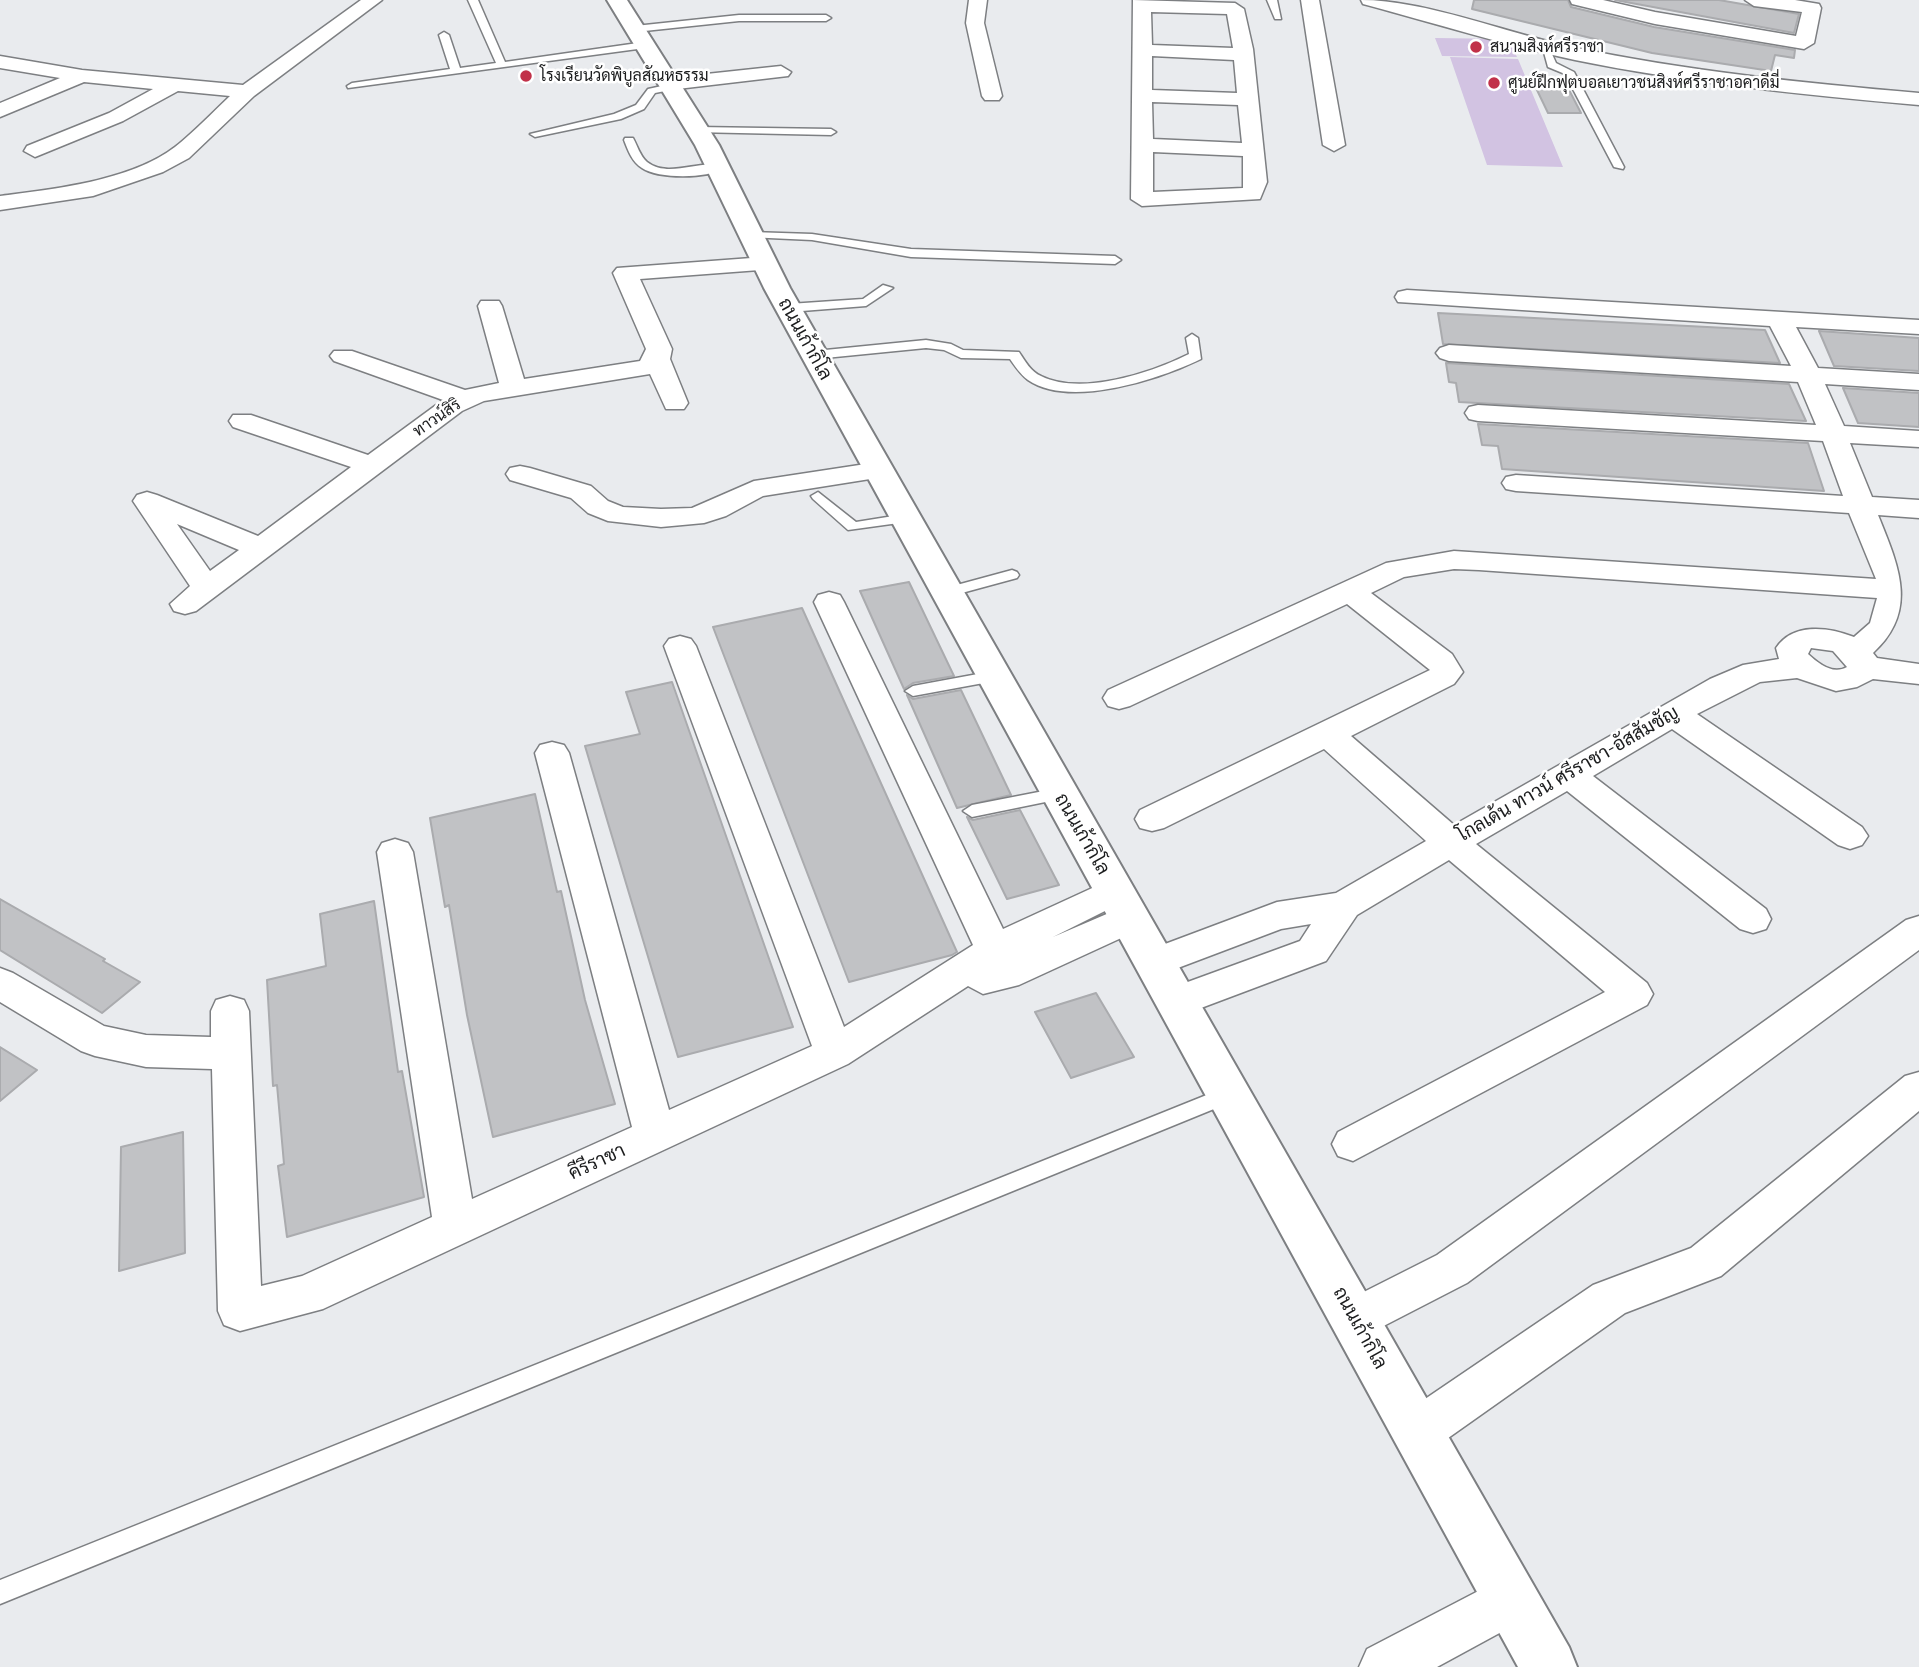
<!DOCTYPE html>
<html>
<head>
<meta charset="utf-8">
<style>
	body { margin:0 }
	canvas { display:block; background:#e9ebee }
</style>
</head>
<body>
<canvas width="1919" height="1667"></canvas>
<script>
const c = document.querySelector('canvas').getContext('2d');
c.lineJoin = 'round';
function fillPath(path, color) { c.fillStyle = color; c.fill(path, 'evenodd'); }
function strokePath(path, color, width, dash) { c.strokeStyle = color; c.lineWidth = width; c.lineCap = dash ? 'butt' : 'round'; c.setLineDash(dash || []); c.stroke(path); }
function label(font, color, halo, rows, align = 'center') {
  c.font = font + ' Quicksand,Sarabun,sans-serif'; c.lineWidth = 5; c.setLineDash([]); c.textBaseline = 'middle'; c.strokeStyle = halo; c.fillStyle = color; for (const [text, x, y, turn = 0] of rows) {
    c.save(); c.translate(x, y); c.rotate((+turn || 0) * Math.PI / 180); c.textAlign = isNaN(turn) ? turn : align; if (halo) c.strokeText(text, 0, 0); c.fillText(text, 0, 0); c.restore();
  }
}
fillPath(new Path2D(`
	M 1435,38 L 1509,39 L 1517,57 L 1442,56 Z
	M 1450,57 L 1518,59 L 1563,167 L 1487,165 Z`), '#d2c3e2');
const building = new Path2D(`
	M 1474,0 L 1568,0 L 1571,7 L 1654,27 L 1795,50 L 1794,58 L 1775,55 L 1771,71 L 1652,53 L 1472,9 Z
	M 1615,0 L 1719,0 L 1799,14 L 1794,33 Z
	M 1536,88 L 1568,88 L 1581,113 L 1548,113 Z
	M 1438,313 L 1765,330 L 1780,363 L 1443,344 Z
	M 1819,331 L 1919,338 L 1919,371 L 1834,366 Z
	M 1446,363 L 1789,384 L 1806,421 L 1459,402 L 1456,383 L 1449,382 Z
	M 1843,388 L 1919,393 L 1919,427 L 1858,423 Z
	M 1478,424 L 1808,443 L 1824,491 L 1502,469 L 1498,446 L 1482,445 Z
	M 909,582 L 954,676 L 913,683 L 904,689 L 860,591 Z
	M 802,608 L 957,952 L 952,955 L 849,982 L 713,627 Z
	M 672,682 L 793,1027 L 678,1057 L 585,746 L 640,734 L 626,692 Z
	M 961,690 L 1011,795 L 957,808 L 907,695 L 913,699 Z
	M 535,794 L 557,892 L 561,891 L 585,1000 L 615,1104 L 493,1137 L 467,1015 L 449,905 L 445,907 L 430,818 Z
	M 1020,810 L 1059,885 L 1007,899 L 967,817 L 973,820 Z
	M 0,899 L 105,959 L 103,961 L 140,982 L 102,1013 L 0,950 Z
	M 374,901 L 398,1072 L 402,1071 L 424,1197 L 287,1237 L 278,1166 L 284,1164 L 277,1085 L 273,1086 L 267,980 L 326,966 L 320,914 Z
	M 1096,993 L 1134,1057 L 1071,1078 L 1035,1012 Z
	M 0,1047 L 37,1070 L 0,1101 Z
	M 183,1132 L 185,1253 L 119,1271 L 121,1147 Z`);
fillPath(building, '#c1c2c5');
strokePath(building, '#aaabae', 2);
const service = new Path2D(`
	M 468,0 L 478,0 L 505,62 L 645,42 L 650,45 L 645,48 L 348,88 L 347,86 L 352,83 L 450,69 L 439,35 L 444,32 L 449,35 L 460,68 L 496,63 Z
	M 1267,0 L 1277,0 L 1281,19 L 1275,19 Z
	M 739,15 L 826,15 L 831,18 L 826,21 L 739,21 L 635,32 L 630,29 L 635,26 Z
	M 1542,45 L 1548,45 L 1556,63 L 1574,72 L 1624,167 L 1623,169 L 1614,167 L 1565,74 L 1548,67 Z
	M 671,84 L 675,85 L 675,89 L 655,93 L 644,109 L 621,119 L 535,137 L 530,134 L 614,114 L 636,105 L 648,89 Z
	M 697,127 L 831,129 L 836,132 L 831,135 L 693,132 L 693,128 Z
	M 625,138 L 633,138 C 637,145 640,156 647,162 C 670,180 706,156 723,168 C 708,179 658,179 642,168 C 632,162 628,150 624,140 Z
	M 751,232 L 812,234 L 911,249 L 1115,256 L 1121,260 L 1115,264 L 911,257 L 812,240 L 747,237 L 745,235 Z
	M 883,285 L 893,288 L 866,306 L 789,312 L 783,308 L 789,304 L 863,299 Z
	M 1192,334 L 1198,338 L 1201,359 C 1160,379 1070,409 1028,380 C 1020,374 1015,366 1010,359 L 961,358 L 944,350 L 926,348 L 815,359 L 809,355 L 815,351 L 926,340 L 951,344 L 963,350 L 1019,352 C 1025,361 1031,372 1041,376 C 1081,396 1151,373 1189,354 L 1186,338 Z
	M 818,492 L 856,522 L 906,514 L 913,518 L 906,522 L 848,530 L 813,499 L 811,496 Z
	M 1012,570 L 1017,572 L 1019,575 L 1017,578 L 947,597 L 939,592 L 942,589 Z
	M 994,671 L 1000,672 L 1002,676 L 1000,680 L 913,696 L 905,691 L 913,686 Z
	M 1059,788 L 1068,794 L 1065,798 L 972,817 L 963,811 L 972,805 Z
	M 1229,1086 L 1236,1088 L 1239,1094 L 1236,1100 L 0,1604 L 0,1580 Z`);
const minor = new Path2D(`
	M 361,0 L 382,0 L 254,96 L 189,158 L 163,172 L 93,196 L 0,210 L 0,196 C 53,189 131,181 175,147 C 194,132 212,113 230,96 L 178,91 L 123,121 L 35,157 L 24,151 L 27,146 L 109,113 L 153,89 L 84,82 L 0,117 L 0,103 L 60,78 L 0,68 L 0,56 L 82,70 L 243,85 Z
	M 969,0 L 987,0 L 984,23 L 1002,96 L 999,100 L 985,100 L 982,96 L 966,23 Z
	M 1133,0 L 1235,3 L 1244,9 L 1253,49 L 1267,182 L 1260,199 L 1142,206 L 1131,199 ZM 1151,12 L 1227,14 L 1233,48 L 1152,45 ZM 1152,56 L 1234,60 L 1237,93 L 1152,90 ZM 1152,102 L 1238,105 L 1242,143 L 1153,139 ZM 1153,152 L 1243,156 L 1243,188 L 1153,192 Z
	M 1301,0 L 1319,0 L 1345,145 L 1334,151 L 1323,145 Z
	M 1361,0 C 1426,0 1506,33 1572,47 C 1686,71 1803,83 1919,93 L 1919,105 C 1804,95 1688,83 1575,60 C 1504,45 1434,23 1363,4 Z
	M 1570,0 L 1603,0 L 1655,12 L 1796,36 L 1802,12 L 1754,6 L 1745,0 L 1795,0 L 1819,4 L 1821,8 L 1814,43 L 1804,49 L 1655,24 L 1572,4 Z
	M 781,66 L 791,72 L 788,76 L 669,90 L 659,84 L 669,78 Z
	M 765,257 L 773,259 L 777,264 L 773,269 L 640,279 L 672,349 L 670,359 L 688,403 L 684,409 L 666,409 L 650,374 L 484,401 L 462,411 L 196,611 L 185,614 L 174,611 L 170,604 L 190,586 L 133,501 L 137,495 L 147,492 L 157,495 L 258,536 L 351,467 L 233,427 L 229,421 L 233,415 L 251,415 L 368,455 L 443,400 L 334,361 L 330,356 L 334,351 L 352,351 L 465,390 L 499,383 L 478,306 L 481,301 L 499,301 L 502,306 L 524,379 L 640,361 L 646,349 L 613,273 L 617,268 ZM 177,524 L 239,550 L 210,571 Z
	M 1407,290 L 1919,320 L 1919,334 L 1796,327 L 1818,368 L 1919,374 L 1919,390 L 1825,384 L 1844,426 L 1919,431 L 1919,447 L 1850,443 L 1872,497 L 1919,500 L 1919,518 L 1878,515 C 1899,567 1919,611 1873,653 L 1877,658 L 1919,664 L 1919,684 L 1873,679 L 1857,687 L 1836,691 L 1797,678 L 1760,682 L 1697,714 L 1862,827 L 1868,836 L 1862,845 L 1850,849 L 1838,845 L 1672,729 L 1593,776 L 1766,909 L 1771,919 L 1766,929 L 1753,933 L 1740,929 L 1567,791 L 1476,844 L 1647,983 L 1653,994 L 1647,1005 L 1353,1161 L 1338,1156 L 1332,1144 L 1338,1132 L 1605,992 L 1449,860 L 1357,915 L 1326,961 L 1177,1017 L 1163,1013 L 1158,1002 L 1163,991 L 1300,941 L 1311,924 L 1281,929 L 1154,977 L 1141,973 L 1135,963 L 1141,953 L 1277,902 L 1336,893 L 1426,841 L 1324,749 L 1164,828 L 1152,831 L 1140,828 L 1135,819 L 1140,810 L 1430,670 L 1347,604 L 1130,706 L 1119,709 L 1108,706 L 1103,698 L 1108,690 L 1386,563 L 1454,551 L 1876,579 L 1849,513 L 1516,491 L 1506,489 L 1502,483 L 1506,477 L 1516,475 L 1843,496 L 1823,441 L 1478,421 L 1469,419 L 1465,413 L 1469,407 L 1478,405 L 1816,425 L 1798,382 L 1449,361 L 1440,358 L 1436,353 L 1440,348 L 1449,345 L 1791,366 L 1770,326 L 1398,302 L 1395,297 L 1398,292 ZM 1454,569 L 1479,570 L 1877,598 L 1870,623 L 1854,637 C 1829,627 1793,622 1776,648 L 1779,659 L 1743,665 L 1710,679 L 1454,825 L 1351,736 L 1454,684 L 1463,672 L 1452,654 L 1371,593 L 1404,577 ZM 1811,648 L 1833,651 L 1847,667 C 1833,675 1819,664 1808,654 Z
	M 879,462 L 889,464 L 893,470 L 889,476 L 763,496 L 726,516 L 704,523 L 661,527 L 608,521 L 588,513 L 571,498 L 510,480 L 506,474 L 510,468 L 520,466 L 530,468 L 591,486 L 608,501 L 623,507 L 661,509 L 692,508 L 754,481 Z
	M 829,592 L 840,595 L 844,602 L 1003,929 L 1114,878 L 1127,882 L 1132,891 L 1127,900 L 1053,937 L 1130,904 L 1143,908 L 1148,918 L 1143,928 L 1019,985 L 983,994 L 968,986 L 848,1064 L 323,1309 L 240,1331 L 224,1325 L 218,1311 L 212,1069 L 146,1067 L 95,1056 L 81,1051 L 0,1002 L 0,968 L 13,973 L 104,1026 L 146,1035 L 211,1037 L 211,1011 L 216,1000 L 230,996 L 244,1000 L 249,1011 L 261,1286 L 302,1276 L 432,1217 L 377,852 L 382,843 L 395,839 L 408,843 L 413,852 L 472,1199 L 632,1127 L 535,753 L 540,745 L 552,742 L 564,745 L 569,753 L 669,1110 L 812,1046 L 664,646 L 669,639 L 680,636 L 691,639 L 696,646 L 844,1027 L 973,945 L 814,602 L 818,595 Z
	M 1919,916 L 1919,950 L 1467,1283 L 1370,1333 L 1354,1339 L 1338,1333 L 1332,1319 L 1338,1305 L 1437,1255 L 1906,920 Z
	M 1919,1072 L 1919,1111 L 1721,1276 L 1625,1313 L 1434,1448 L 1417,1455 L 1400,1448 L 1394,1432 L 1400,1416 L 1593,1285 L 1691,1248 L 1905,1076 Z
	M 1511,1574 L 1529,1581 L 1536,1599 L 1529,1617 L 1437,1667 L 1359,1667 L 1367,1649 Z`);
const secondary = new Path2D(`
	M 607,0 L 627,0 L 719,145 L 790,288 L 1569,1647 L 1577,1667 L 1518,1667 L 764,288 L 695,145 Z`);
strokePath(service, '#7d7f82', 3);
strokePath(minor, '#7d7f82', 3);
strokePath(secondary, '#7d7f82', 4);
fillPath(service, '#fff');
fillPath(minor, '#fff');
fillPath(secondary, '#fff');
for (const [x, y, r, color] of [
	[1476,47,7,"#c13149"],
	[526,76,7,"#c13149"],
	[1494,83,7,"#c13149"]
]) { const dot = new Path2D(); dot.arc(x, y, r, 0, 2 * Math.PI); c.fillStyle = color; c.fill(dot); strokePath(dot, '#fff', 2.5); }
label('16px', '#1b1c1d', '#fff', [
	["สนามสิงห์ศรีราชา",1490,47],
	["โรงเรียนวัดพิบูลสัณหธรรม",540,76],
	["ศูนย์ฝีกฟุตบอลเยาวชนสิงห์ศรีราชาอคาดีมี่",1508,83]
], 'left');
label('16px', '#1b1c1d', '#fff', [
	["ทาวน์สิริ",437,418,-34]
]);
label('19px', '#1b1c1d', '#fff', [
	["ถนนเก้ากิโล",805,339,61],
	["โกลเด้น ทาวน์ ศรีราชา-อัสสัมชัญ",1568,774,-30],
	["ถนนเก้ากิโล",1082,834,60],
	["คีรีราชา",597,1162,-25],
	["ถนนเก้ากิโล",1360,1328,61]
]);
</script>
</body>
</html>
